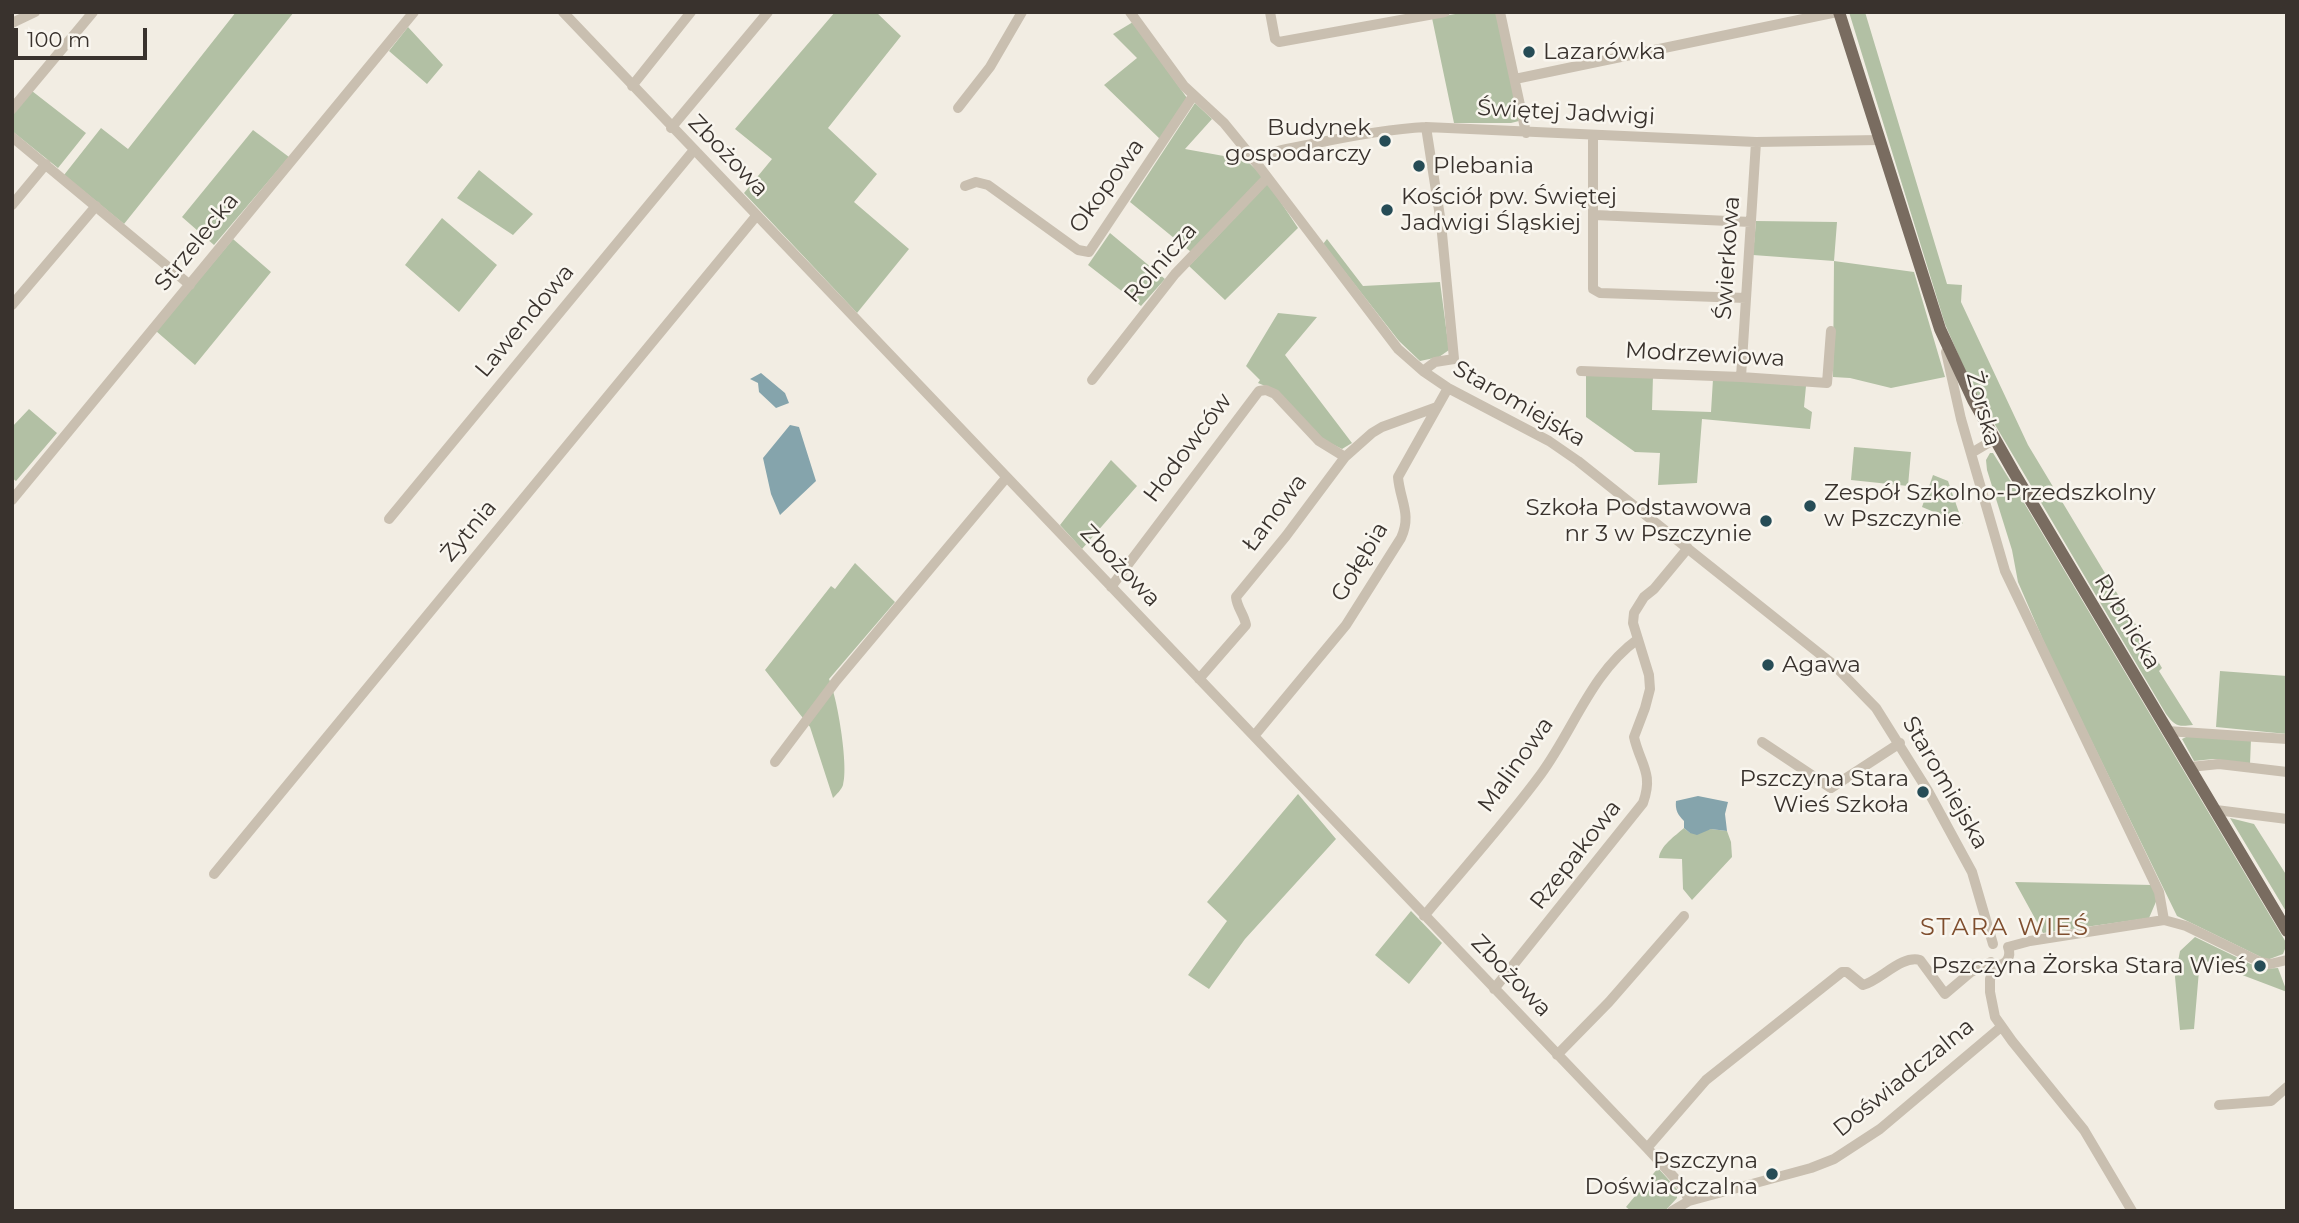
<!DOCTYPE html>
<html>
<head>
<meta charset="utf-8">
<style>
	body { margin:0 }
	#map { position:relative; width:2299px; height:1223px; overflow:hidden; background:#f2ede3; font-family:Montserrat,sans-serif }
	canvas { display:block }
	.frame { position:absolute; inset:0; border:14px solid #39322d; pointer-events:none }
	.scale { position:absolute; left:14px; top:28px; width:133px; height:32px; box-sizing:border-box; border:4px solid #39322d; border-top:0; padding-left:9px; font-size:21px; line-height:24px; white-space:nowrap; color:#39322d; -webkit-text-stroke:5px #f9f6ef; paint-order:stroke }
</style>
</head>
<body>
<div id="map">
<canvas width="2299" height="1223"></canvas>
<div class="frame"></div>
<div class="scale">100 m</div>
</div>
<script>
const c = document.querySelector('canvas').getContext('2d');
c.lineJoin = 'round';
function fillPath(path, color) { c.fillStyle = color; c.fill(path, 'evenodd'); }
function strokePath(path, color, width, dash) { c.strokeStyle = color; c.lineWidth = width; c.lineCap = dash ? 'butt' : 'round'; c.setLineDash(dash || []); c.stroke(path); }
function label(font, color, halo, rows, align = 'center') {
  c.font = font + ' Montserrat,sans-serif'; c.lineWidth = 5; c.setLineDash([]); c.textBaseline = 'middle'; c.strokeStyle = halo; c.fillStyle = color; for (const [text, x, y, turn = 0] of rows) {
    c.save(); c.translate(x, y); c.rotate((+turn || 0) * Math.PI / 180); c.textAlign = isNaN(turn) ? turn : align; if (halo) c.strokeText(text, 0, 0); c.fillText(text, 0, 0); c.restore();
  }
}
fillPath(new Path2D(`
	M 236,12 L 294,12 L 124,224 L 64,175 L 101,128 L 128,149 Z
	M 835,12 L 876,12 L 901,36 L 828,128 L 877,174 L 854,202 L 909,249 L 857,313 L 744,193 L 772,159 L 735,129 Z
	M 1467,12 L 1496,12 L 1519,121 L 1511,123 L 1454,123 L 1432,18 Z
	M 1849,12 L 1865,12 L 1947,284 L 1962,285 L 1961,302 L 2028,445 L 2162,668 L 2159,671 L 2193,725 C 2178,727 2175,726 2166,714 L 1971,384 L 1945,324 Z
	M 1133,22 L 1187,98 L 1161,140 L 1104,85 L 1137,58 L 1113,34 Z
	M 408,27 L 443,65 L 427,84 L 389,51 Z
	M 32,91 L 86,133 L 58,168 L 12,131 L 12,116 Z
	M 1195,103 L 1212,119 L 1185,149 L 1246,160 L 1263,176 L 1191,252 L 1130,202 Z
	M 253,130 L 289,157 L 214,245 L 182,217 Z
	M 479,170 L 533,214 L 513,235 L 457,198 Z
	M 1268,183 L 1298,228 L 1225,300 L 1189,266 Z
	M 442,218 L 497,265 L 459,312 L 405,265 Z
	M 1756,221 L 1837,222 L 1834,261 L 1914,272 L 1945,377 L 1891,388 L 1850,378 L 1833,377 L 1834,261 L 1753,255 Z
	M 1110,233 L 1165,279 L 1141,306 L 1088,265 Z
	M 233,239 L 271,272 L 195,365 L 156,331 Z
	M 1327,239 L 1363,286 L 1440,282 L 1449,350 L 1439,357 L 1420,361 L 1399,341 L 1323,244 Z
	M 1278,313 L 1317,317 L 1285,355 L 1352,443 L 1342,449 L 1322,439 L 1275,390 L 1258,383 L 1260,380 L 1246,366 Z
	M 1586,375 L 1653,376 L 1652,410 L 1711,412 L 1713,379 L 1806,386 L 1804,407 L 1812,412 L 1810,429 L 1702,419 L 1697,483 L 1658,485 L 1660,453 L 1635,452 L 1586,417 Z
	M 29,409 L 57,433 L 16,481 L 12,478 L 12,427 Z
	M 1854,447 L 1911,452 L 1908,486 L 1851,480 Z
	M 1990,453 L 1993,453 L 2023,501 L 2287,944 L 2283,954 L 2267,960 L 2177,916 L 2050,656 L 2018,582 L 2012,550 L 1987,470 L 1986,460 Z
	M 1111,460 L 1137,486 L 1082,549 L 1060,525 Z
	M 1933,475 L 1948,481 L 1963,524 L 1922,507 Z
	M 855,563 L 895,602 L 829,679 C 837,696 849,766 843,785 C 842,789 836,795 833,798 L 810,727 L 765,670 L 831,586 L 835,589 Z
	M 2220,671 L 2287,676 L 2287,734 L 2216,727 Z
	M 2190,735 L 2251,739 L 2250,764 L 2213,759 L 2194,761 L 2182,739 Z
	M 1298,794 L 1336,839 L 1245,939 L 1209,989 L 1188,975 L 1227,921 L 1207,902 Z
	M 2230,818 L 2254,824 L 2287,876 L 2287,913 Z
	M 1684,828 L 1690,833 L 1711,829 L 1727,831 L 1731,842 L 1732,857 L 1692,900 L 1683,889 L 1682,859 L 1659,858 C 1660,846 1675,836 1684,828 Z
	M 2015,882 L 2152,885 L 2158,897 L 2149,918 L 2043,933 Z
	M 1411,911 L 1442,943 L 1409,984 L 1375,955 Z
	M 2195,937 L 2261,969 L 2278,968 L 2287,992 L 2200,959 L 2194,1029 L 2180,1030 L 2175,977 L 2180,951 Z
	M 1658,1168 L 1677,1189 L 1677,1198 L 1665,1211 L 1631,1211 L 1626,1207 Z`), '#b2c0a4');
fillPath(new Path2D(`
	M 761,373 L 785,393 L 789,403 L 776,408 L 759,392 L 758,383 L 750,379 Z
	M 790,425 L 799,427 L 816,481 L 780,515 L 771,494 L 763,458 Z
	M 1698,796 L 1728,802 L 1725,814 L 1727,831 L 1711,829 L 1697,835 L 1690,833 L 1684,828 L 1684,821 C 1678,815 1675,810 1676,801 Z`), '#85a4ac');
strokePath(new Path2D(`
	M 563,12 L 1647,1148 L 1683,1187 L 1689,1201
	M 1130,12 L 1184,86 L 1224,123 L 1255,161 L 1398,349 L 1423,371 L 1448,388 L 1549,441 L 1578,461 L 1835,666 L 1876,708 L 1928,791 L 1972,872 L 1993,944
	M 1270,12 L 1275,39 L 1279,42 L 1445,12
	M 1500,12 L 1526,133
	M 12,23 L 35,12
	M 1515,79 L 1837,12
	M 632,86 L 691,12
	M 958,108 L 990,67 L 1022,12
	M 12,109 L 93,12
	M 671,128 L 768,12
	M 1593,135 L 1593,289 L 1600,293 L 1746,298
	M 12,137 L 190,285
	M 1255,161 C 1272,150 1293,148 1312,144 C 1350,136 1387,129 1426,127 L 1756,142 L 1879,140
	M 965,186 L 976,182 L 988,185 L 1078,250 L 1089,252 L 1193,96
	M 12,205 L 46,164
	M 1595,215 L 1751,222
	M 12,305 L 96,206
	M 1946,352 L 1961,419 L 2005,571 L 2159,892 L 2164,920
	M 1423,371 L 1435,362 L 1454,359 L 1441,223 L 1426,127
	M 1581,371 L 1741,377 L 1827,383 L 1831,331
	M 1741,377 L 1756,142
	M 1092,380 L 1175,274 L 1267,178
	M 1973,452 L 1995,439
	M 12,500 L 414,12
	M 389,519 L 694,150
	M 1111,587 L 1259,391 L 1266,390 L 1275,394 L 1319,441 L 1345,457
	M 1199,679 L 1246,625 C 1244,614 1237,608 1236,597 L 1286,536 L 1345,457 L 1372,433 L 1382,427 L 1437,407
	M 2167,731 L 2287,739
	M 1254,736 L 1346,625 L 1401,538 C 1412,514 1400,501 1398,477 L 1448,388
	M 1762,742 L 1831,788 L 1900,743
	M 775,762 L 836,681 L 1006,478
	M 2190,767 L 2219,764 L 2287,772
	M 2216,810 L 2287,819
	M 214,874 L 757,215
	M 1424,916 C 1463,869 1505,823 1541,774 C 1574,729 1591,673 1638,639
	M 2008,947 L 2030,941 L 2164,920 L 2186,926 L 2260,962 L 2270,964 L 2287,960
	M 1995,965 L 1990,979 L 1990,992 L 1995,1017 L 2012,1041 L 2084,1130 L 2132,1211
	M 1995,965 C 2006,966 2012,957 2008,947
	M 1494,989 L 1643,803 C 1654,773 1640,764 1634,737 L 1645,708 L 1650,689 L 1649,675 L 1633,623 L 1634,613 L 1644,597 L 1654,589 L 1688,548
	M 1557,1055 L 1609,1002 L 1684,916
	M 2219,1105 L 2271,1101 L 2287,1087
	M 1647,1148 L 1706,1080 L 1842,972 L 1847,972 L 1863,985 C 1881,980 1901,955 1920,960 L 1945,994 L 1971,972 L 1991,962
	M 1672,1211 L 1689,1201 L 1811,1168 L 1834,1159 L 1880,1129 L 2001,1027`), '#c9bfb0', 10);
strokePath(new Path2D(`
	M 1839,12 L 1940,329 L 1973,400 L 2013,471 L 2287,931`), '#796c60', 12);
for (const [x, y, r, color] of [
	[1529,52,7,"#264c56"],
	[1385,141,7,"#264c56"],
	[1419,166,7,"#264c56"],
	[1387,210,7,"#264c56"],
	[1810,506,7,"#264c56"],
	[1766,521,7,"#264c56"],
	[1768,665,7,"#264c56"],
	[1923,792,7,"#264c56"],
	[2260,966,7,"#264c56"],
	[1772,1174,7,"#264c56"]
]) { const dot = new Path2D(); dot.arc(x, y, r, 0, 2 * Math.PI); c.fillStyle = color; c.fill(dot); strokePath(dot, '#f9f6ef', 2.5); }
label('23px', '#39322d', '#f9f6ef', [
	["Lazarówka",1543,52],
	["Budynek",1371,128,"right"],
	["gospodarczy",1371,154,"right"],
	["Plebania",1433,166],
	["Kościół pw. Świętej",1401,197],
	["Jadwigi Śląskiej",1401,223],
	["Zespół Szkolno-Przedszkolny",1824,493],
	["w Pszczynie",1824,519],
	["Szkoła Podstawowa",1752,508,"right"],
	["nr 3 w Pszczynie",1752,534,"right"],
	["Agawa",1782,665],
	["Pszczyna Stara",1909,779,"right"],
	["Wieś Szkoła",1909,805,"right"],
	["Pszczyna Żorska Stara Wieś",2246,966,"right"],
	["Pszczyna",1758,1161,"right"],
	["Doświadczalna",1758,1187,"right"]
], 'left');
label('23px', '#39322d', '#f9f6ef', [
	["Świętej Jadwigi",1566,113,3],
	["Zbożowa",728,156,46],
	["Okopowa",1107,186,-54],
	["Strzelecka",197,242,-51],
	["Świerkowa",1728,258,-86],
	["Rolnicza",1161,263,-49],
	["Lawendowa",525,321,-50],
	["Modrzewiowa",1705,355,3],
	["Staromiejska",1519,404,30],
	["Żorska",1983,409,75],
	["Hodowców",1188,448,-53],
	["Łanowa",1275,513,-53],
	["Żytnia",469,531,-50],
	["Gołębia",1360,562,-59],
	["Zbożowa",1120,566,46],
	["Rybnicka",2127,622,59],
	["Malinowa",1516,765,-54],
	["Staromiejska",1945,783,60],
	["Rzepakowa",1576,855,-52],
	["Zbożowa",1511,976,46],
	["Doświadczalna",1904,1078,-39]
]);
c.letterSpacing = '2px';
label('24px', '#7f4e2e', '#f9f6ef', [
	["STARA WIEŚ",2005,928]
]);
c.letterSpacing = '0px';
</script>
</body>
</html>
